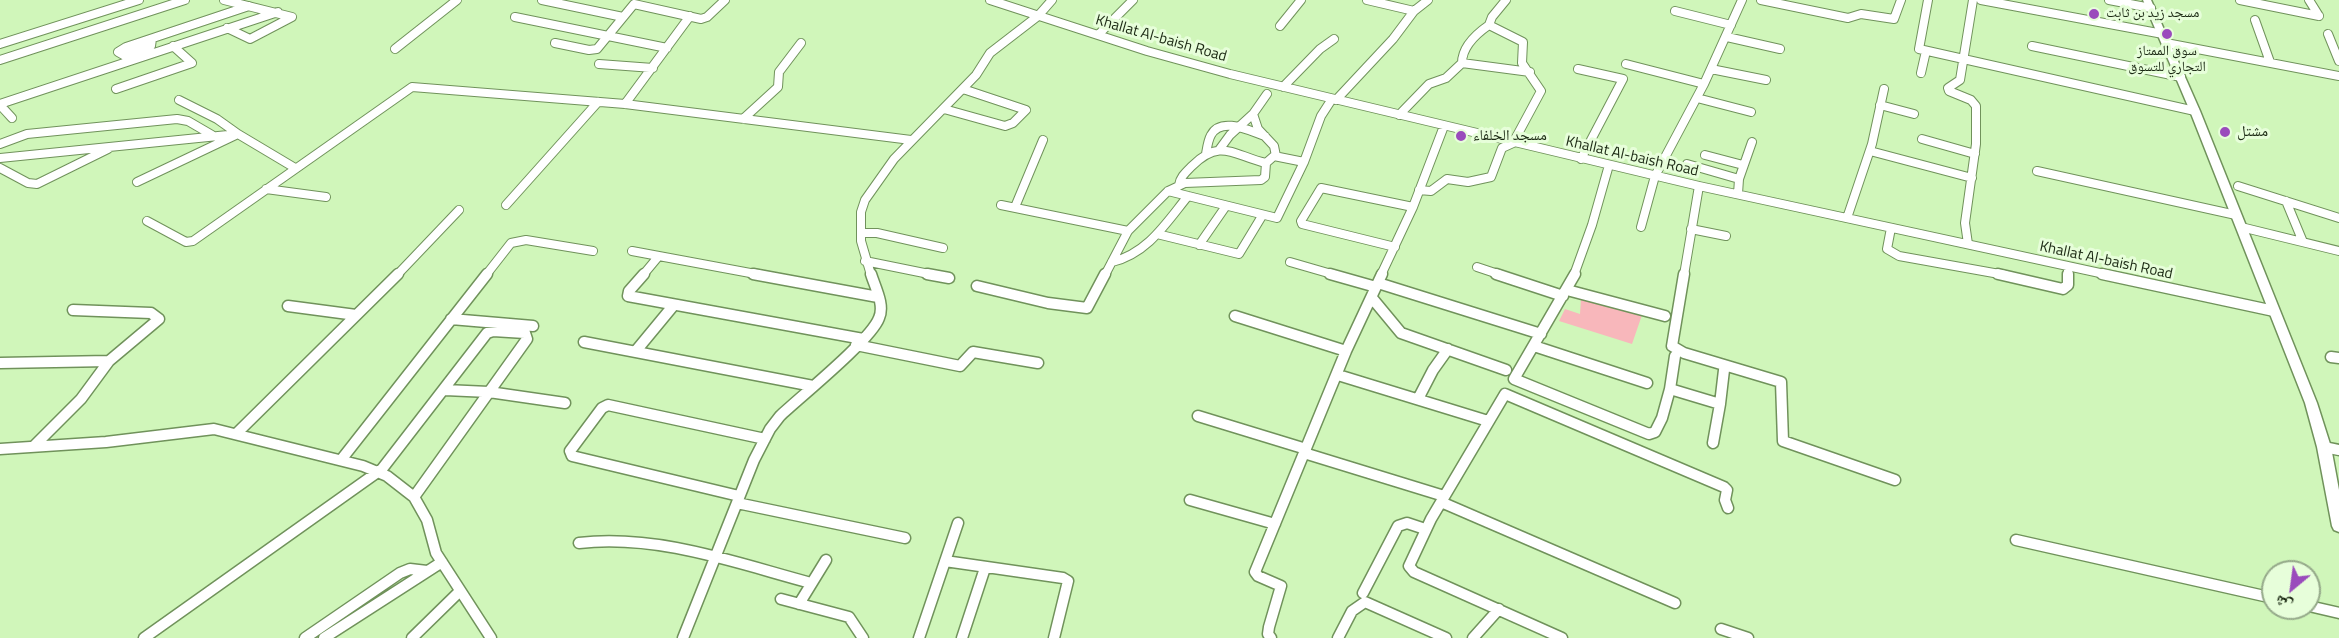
<!DOCTYPE html>
<html>
<head>
<meta charset="utf-8">
<style>
	body { margin:0 }
	#map { position:relative; width:2339px; height:638px; overflow:hidden; background:#d0f6ba; font-family:"Titillium Web","Noto Naskh Arabic",sans-serif }
	canvas { display:block }
	.north { position:absolute; left:2261px; top:560px; width:60px; height:60px; box-sizing:border-box; background:#e7feda; border:2px solid #95a98a; border-radius:50%; rotate:209deg; font-size:16px; font-weight:700; line-height:24px; text-align:center; color:#1b2913 }
	.north::after { content:''; display:block; margin:auto; width:21px; height:27px; background:#9a4bbc; clip-path:polygon(50% 0,100% 100%,50% 72%,0 100%) }
</style>
</head>
<body>
<div id="map">
<canvas width="2339" height="638"></canvas>
<div class="north">ش</div>
</div>
<script>
const c = document.querySelector('canvas').getContext('2d');
c.lineJoin = 'round';
function fillPath(path, color) { c.fillStyle = color; c.fill(path, 'evenodd'); }
function strokePath(path, color, width, dash) { c.strokeStyle = color; c.lineWidth = width; c.lineCap = dash ? 'butt' : 'round'; c.setLineDash(dash || []); c.stroke(path); }
function label(font, color, halo, rows, align = 'center') {
  c.font = font + ' "Titillium Web","Noto Naskh Arabic",sans-serif'; c.lineWidth = 6; c.setLineDash([]); c.textBaseline = 'middle'; c.strokeStyle = halo; c.fillStyle = color; for (const [text, x, y, turn = 0] of rows) {
    c.save(); c.translate(x, y); c.rotate((+turn || 0) * Math.PI / 180); c.textAlign = isNaN(turn) ? turn : align; if (halo) c.strokeText(text, 0, 0); c.fillText(text, 0, 0); c.restore();
  }
}
fillPath(new Path2D(`
	M 1581,299 L 1642,315 L 1632,344 L 1559,321 L 1565,309 L 1580,314 Z`), '#f8b7bb');
const minorFar1 = new Path2D(`
	M 224,0 L 292,17 L 250,39 L 227,28
	M 542,0 L 623,17
	M 990,0 L 1147,51 L 1230,74 L 1699,186 L 2109,275
	M 1367,0 L 1414,11
	M 1761,0 L 1848,18 L 1861,14 L 1894,19 L 1901,0
	M 1928,0 L 1919,49 L 2195,111
	M 1981,0 L 2163,34
	M 2109,0 L 2151,8
	M 2240,0 L 2319,16
	M 2309,0 L 2319,16
	M 1675,11 L 1731,25
	M 515,17 L 667,48
	M 2255,20 L 2270,62
	M 1280,26 L 1301,0
	M 2328,34 L 2339,61
	M 1098,35 L 1133,0
	M 1727,37 L 1780,49
	M 152,39 L 151,46 L 125,56 L 118,52 L 126,47 L 249,6
	M 555,43 L 589,50 L 597,49 L 634,4 L 701,19 L 707,17 L 725,0
	M 2166,43 L 2339,76
	M 0,44 L 139,0
	M 2032,46 L 2181,77
	M 395,49 L 457,0
	M 0,60 L 185,0
	M 1462,63 C 1462,47 1476,34 1489,25
	M 599,64 L 653,68
	M 1626,64 L 1704,84
	M 1578,69 L 1623,79 L 1581,159
	M 1711,69 L 1766,80
	M 1921,73 L 1926,51
	M 1283,87 L 1320,49 L 1334,39
	M 116,89 L 192,63 L 173,46
	M 1697,98 L 1751,112
	M 1336,100 L 1393,39 L 1414,11 L 1428,0
	M 0,104 L 278,12
	M 625,104 L 690,16
	M 0,105 L 12,118
	M 1880,105 L 1914,114
	M 944,109 L 1005,126 L 1013,123 L 1026,110 L 963,89
	M 1253,114 L 1267,94
	M 1399,115 L 1429,84 L 1446,78 L 1462,63 L 1530,72
	M 743,119 L 778,87 L 779,72 L 801,43
	M 1922,139 L 1975,154
	M 0,144 L 27,134 L 177,119 L 188,121 L 212,135
	M 1219,150 L 1230,135 L 1253,114 L 1258,129 L 1274,146 L 1276,156
	M 1870,151 L 1972,178
	M 1206,154 C 1207,148 1208,140 1211,135 C 1221,116 1250,131 1265,136
	M 1705,155 L 1743,165
	M 0,158 L 238,134 L 217,119 L 179,100
	M 1687,164 L 1739,179
	M 0,168 L 28,183 L 37,184 L 108,149
	M 2037,171 L 2236,215
	M 137,182 L 238,134 L 295,168
	M 1179,185 C 1180,177 1186,172 1192,166 C 1221,137 1234,156 1266,163
	M 2238,186 L 2339,218
	M 266,189 L 326,197
	M 1419,190 L 1431,191 L 1447,179 L 1468,182 L 1491,177 L 1502,148 L 1513,143 L 1541,91 L 1522,63 L 1523,42 L 1489,25 L 1492,17 L 1506,0
	M 1168,191 L 1277,218 L 1304,162 L 1321,116 L 1332,99
	M 1738,194 L 1739,179 L 1752,142
	M 2286,201 L 2303,242
	M 506,205 L 598,102
	M 1001,205 L 1128,231
	M 1015,207 L 1043,140
	M 1847,218 L 1872,144 L 1884,89
	M 147,221 L 186,242 L 193,241 L 412,87 L 625,104 L 911,140
	M 1641,227 L 1655,176 L 1704,84 L 1742,0
	M 2241,227 L 2339,251
	M 1891,228 L 1887,249 L 1899,256 L 2005,275
	M 1691,229 L 1726,236
	M 861,233 L 877,233 L 943,248
	M 1157,234 L 1239,254 L 1262,216
	M 1968,244 L 1965,223 L 1976,144 L 1976,106 L 1971,100 L 1949,91 L 1948,88 L 1960,80 L 1973,0
	M 1199,245 L 1226,206
	M 1395,247 L 1302,224 L 1301,221 L 1321,188 L 1413,207
	M 632,251 L 761,275
	M 865,261 L 934,275
	M 1112,262 C 1148,253 1166,223 1188,196
	M 1290,262 L 1335,275
	M 1477,267 L 1501,275
	M 2068,267 L 2068,275
	M 397,275 L 459,210
	M 486,275 L 511,243 L 526,240 L 593,251
	M 643,275 L 658,257
	M 871,275 L 861,241 L 861,212 L 865,200 L 894,159 L 976,75 L 990,53 L 1038,16 L 1052,0
	M 1105,275 L 1128,231 L 1168,191 L 1185,183 L 1261,180 L 1265,177 L 1266,163 L 1274,156 L 1304,162
	M 1381,275 L 1413,207 L 1444,126
	M 1574,275 L 1592,225 L 1609,165
	M 1684,275 L 1699,186`);
const minor = new Path2D(`
	M 644,274 L 629,291 L 628,296 L 863,339
	M 753,274 L 878,297
	M 927,274 L 949,278
	M 1330,274 L 1376,287
	M 1496,274 L 1563,296
	M 1575,274 L 1514,379 L 1649,434 L 1655,432 L 1662,418 L 1670,389 L 1720,404 L 1713,443
	M 1684,274 L 1672,346 L 1684,353 L 1781,382 L 1783,441 L 1895,480
	M 1998,274 L 2063,289 L 2068,285 L 2068,274
	M 2102,274 L 2274,311
	M 1378,283 L 1541,334
	M 977,286 L 1048,303 L 1087,308 L 1105,274
	M 1567,290 L 1665,316
	M 1372,298 L 1401,333 L 1506,370
	M 288,306 L 356,315
	M 1235,316 L 1346,351
	M 451,319 L 533,326
	M 584,342 L 813,386
	M 856,345 L 960,366 L 973,352 L 1038,363
	M 1534,346 L 1647,383
	M 635,352 L 673,306
	M 2331,357 L 2339,358
	M 0,363 L 109,361
	M 1338,375 L 1488,421
	M 1670,389 L 1675,356
	M 445,390 L 489,392 L 565,403
	M 1418,399 L 1433,370 L 1448,349
	M 1720,404 L 1724,370
	M 1198,416 L 1306,449
	M 237,433 L 398,274
	M 33,447 L 81,399 L 109,361 L 159,319 L 151,313 L 73,310
	M 2324,447 L 2339,450
	M 0,449 L 106,442 L 214,429 L 363,466 L 387,476 L 414,497 L 427,520 L 436,553 L 491,638
	M 1304,453 L 1444,496
	M 341,460 L 487,274
	M 739,496 L 572,456 L 570,451 L 602,408 L 608,405 L 765,439
	M 1190,500 L 1275,524
	M 1441,502 L 1675,603
	M 737,503 L 905,538
	M 2016,540 L 2273,598
	M 579,543 C 658,534 736,563 811,583
	M 945,561 L 1063,578 L 1068,581 L 1054,638
	M 1363,593 L 1398,526 L 1407,523 L 1425,529
	M 781,599 L 849,617 L 863,638
	M 799,604 L 826,560
	M 2309,606 L 2339,613
	M 1721,629 L 1748,638
	M 144,638 L 382,469 L 487,333 L 493,331 L 525,333 L 527,339 L 414,497
	M 305,638 L 400,573 L 410,569 L 427,571
	M 324,638 L 442,562
	M 412,638 L 459,592
	M 683,638 L 754,460 L 770,429 L 780,416 C 800,397 871,340 879,318 C 885,305 875,287 871,274
	M 919,638 L 958,523
	M 962,638 L 985,568
	M 1271,638 L 1268,634 L 1269,627 L 1281,586 L 1258,576 L 1255,572 L 1346,351 L 1382,274
	M 1338,638 L 1352,611 L 1365,602 L 1446,638
	M 1473,638 L 1499,609
	M 1562,638 L 1414,572 L 1409,566 L 1431,519 L 1505,394 L 1724,487 L 1727,490 L 1725,500 L 1728,508`);
const major = new Path2D(`
	M 2143,0 L 2151,0 L 2200,111 L 2317,403 L 2331,447 L 2339,490 L 2339,532 L 2334,530 L 2332,526 L 2317,447 L 2305,403 L 2190,111 Z`);
strokePath(minorFar1, '#70925b', 10);
strokePath(minor, '#70925b', 13);
strokePath(major, '#70925b', 3);
strokePath(minorFar1, '#fff', 8);
strokePath(minor, '#fff', 10);
fillPath(major, '#fff');
for (const [x, y, r, color] of [
	[2094,14,6,"#9a4bbc"],
	[2167,34,6,"#9a4bbc"],
	[2225,132,6,"#9a4bbc"],
	[1461,136,6,"#9a4bbc"]
]) { const dot = new Path2D(); dot.arc(x, y, r, 0, 2 * Math.PI); c.fillStyle = color; c.fill(dot); strokePath(dot, '#e7feda', 2); }
label('14px', '#1b2913', '#e7feda', [
	["مسجد زيد بن ثابت",2106,14],
	["سوق الممتاز",2167,52,"center"],
	["التجاري للتسوق",2167,68,"center"]
], 'left');
label('15px', '#1b2913', '#e7feda', [
	["Khallat Al-baish Road",1161,39,16],
	["Khallat Al-baish Road",1632,157,13],
	["Khallat Al-baish Road",2106,261,12]
]);
label('15px', '#1b2913', '#e7feda', [
	["مشتل",2237,132],
	["مسجد الخلفاء",1473,136]
], 'left');
</script>
</body>
</html>
